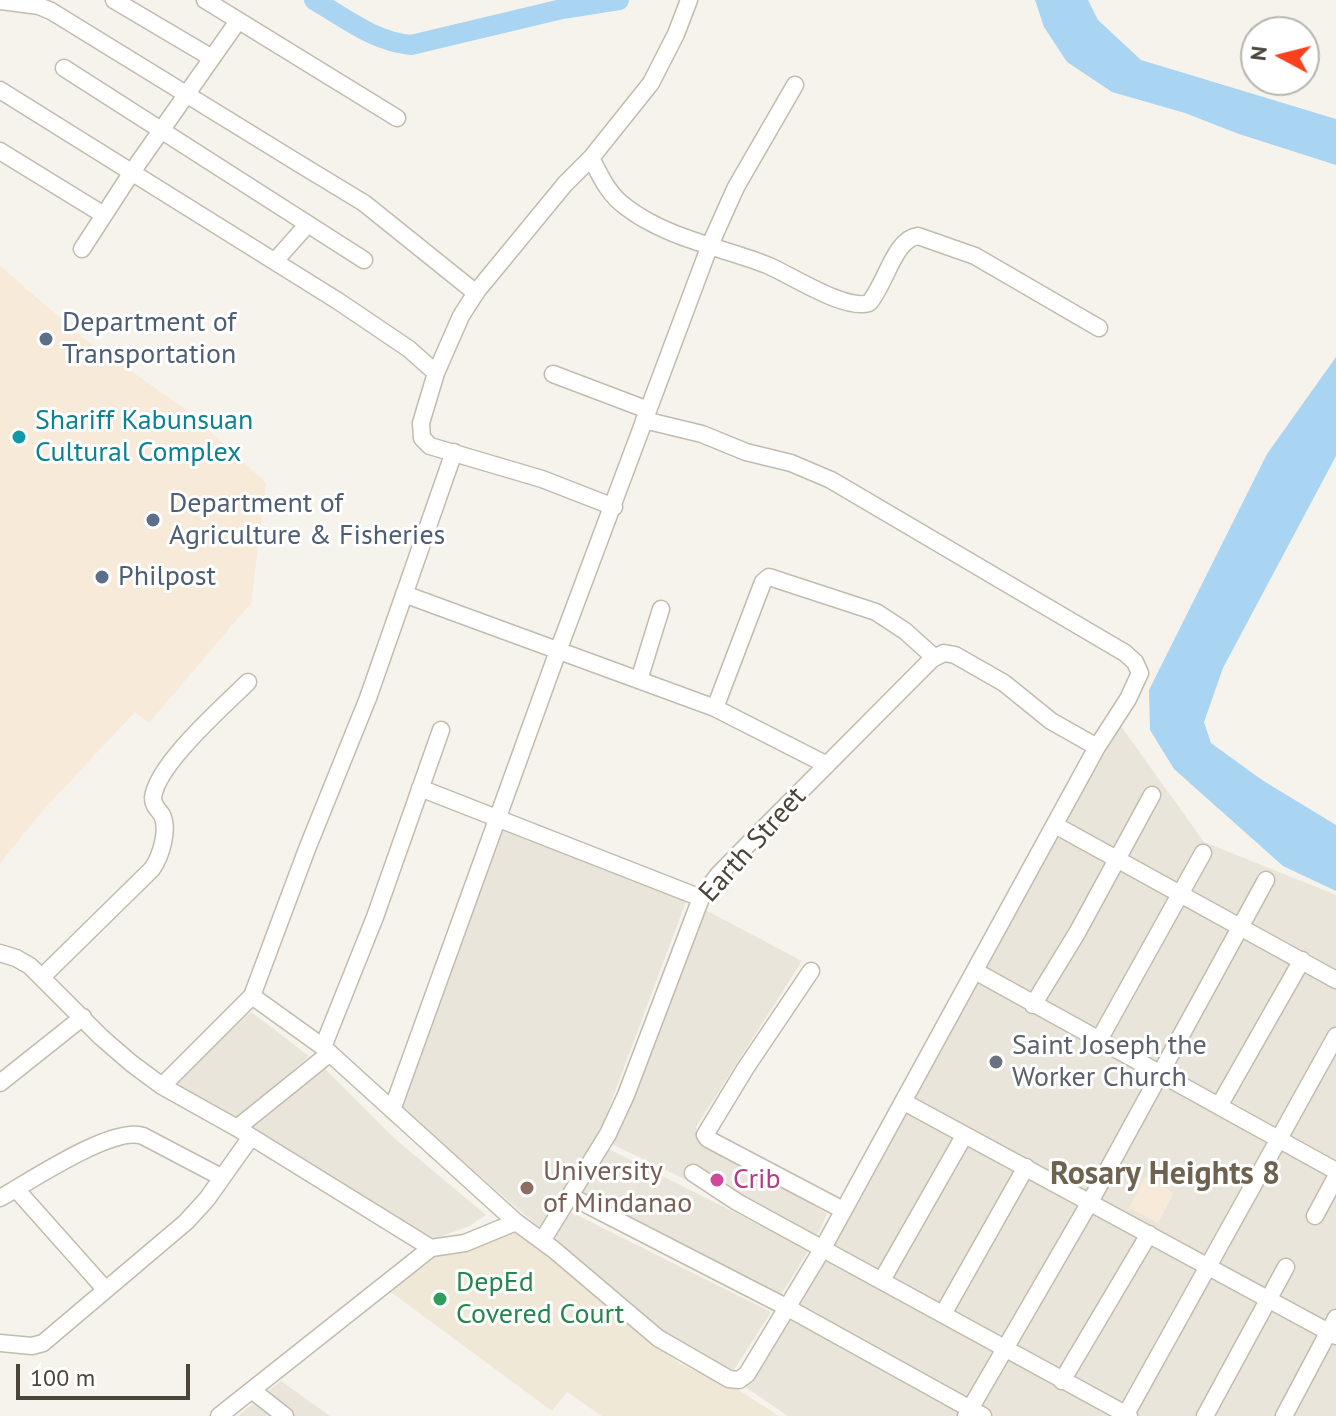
<!DOCTYPE html>
<html>
<head>
<meta charset="utf-8">
<style>
	body { margin:0 }
	#map { position:relative; width:1336px; height:1416px; overflow:hidden; background:#f6f3ec; font-family:"PT Sans",sans-serif }
	canvas { display:block }
	.north { position:absolute; left:1240px; top:16px; width:80px; height:80px; box-sizing:border-box; background:#fff; border:2px solid #b7b4b0; border-radius:50%; rotate:277deg; font-size:22px; font-weight:700; line-height:32px; text-align:center; color:#4b4439 }
	.north::after { content:''; display:block; margin:auto; width:28px; height:36px; background:#fc3f1d; clip-path:polygon(50% 0,100% 100%,50% 72%,0 100%) }
	.scale { position:absolute; left:16px; top:1364px; width:174px; height:36px; box-sizing:border-box; border:4px solid #4b4439; border-top:0; padding-left:10px; font-size:24px; line-height:28px; white-space:nowrap; color:#4b4439; -webkit-text-stroke:6px #fff; paint-order:stroke }
</style>
</head>
<body>
<div id="map">
<canvas width="1336" height="1416"></canvas>
<div class="north">N</div>
<div class="scale">100 m</div>
</div>
<script>
const c = document.querySelector('canvas').getContext('2d');
c.lineJoin = 'round';
function fillPath(path, color) { c.fillStyle = color; c.fill(path, 'evenodd'); }
function strokePath(path, color, width, dash) { c.strokeStyle = color; c.lineWidth = width; c.lineCap = dash ? 'butt' : 'round'; c.setLineDash(dash || []); c.stroke(path); }
function label(font, color, halo, rows, align = 'center') {
  c.font = font + ' "PT Sans",sans-serif'; c.lineWidth = 6; c.setLineDash([]); c.textBaseline = 'middle'; c.strokeStyle = halo; c.fillStyle = color; for (const [text, x, y, turn = 0] of rows) {
    c.save(); c.translate(x, y); c.rotate((+turn || 0) * Math.PI / 180); c.textAlign = isNaN(turn) ? turn : align; if (halo) c.strokeText(text, 0, 0); c.fillText(text, 0, 0); c.restore();
  }
}
fillPath(new Path2D(`
	M 1113,715 L 1204,842 L 1336,895 L 1336,1416 L 788,1416 L 742,1385 Z
	M 496,827 L 687,899 L 595,1145 L 539,1227 L 401,1108 Z
	M 696,905 L 802,961 L 696,1127 L 697,1135 L 827,1214 L 814,1242 L 612,1144 Z
	M 251,1012 L 309,1056 L 238,1120 L 170,1085 Z
	M 323,1067 L 394,1138 L 486,1215 L 469,1226 L 432,1240 L 249,1129 Z
	M 609,1149 L 809,1250 L 779,1298 L 580,1197 Z
	M 571,1212 L 771,1312 L 734,1370 L 687,1350 L 549,1244 Z
	M 281,1381 L 330,1416 L 238,1416 Z`), '#eae5da');
fillPath(new Path2D(`
	M 0,266 L 86,340 L 187,410 L 266,483 L 251,603 L 149,723 L 135,712 L 45,808 L 0,863 Z
	M 1145,1177 L 1174,1193 L 1158,1223 L 1129,1208 Z`), '#f7ead8');
fillPath(new Path2D(`
	M 517,1230 L 597,1298 L 680,1364 L 740,1391 L 779,1416 L 602,1416 L 567,1392 L 552,1411 L 388,1290 L 429,1255 L 450,1255 Z`), '#efe8d6');
fillPath(new Path2D(`
	M 1035,0 L 1088,0 L 1098,20 L 1141,60 L 1336,119 L 1336,165 L 1239,134 L 1185,113 L 1112,92 L 1067,62 L 1044,27 Z
	M 1336,357 L 1336,456 L 1223,668 L 1204,722 L 1211,743 L 1262,780 L 1336,825 L 1336,891 L 1283,866 L 1174,769 L 1150,730 L 1149,690 L 1267,454 Z`), '#a9d4f2');
strokePath(new Path2D(`
	M 314,0 C 347,19 373,41 411,45 L 562,9 L 619,0`), '#a9d4f2', 20);
const minor = new Path2D(`
	M 114,0 L 212,58
	M 205,0 L 397,118
	M 0,1 L 39,6 L 51,11 L 298,163 L 364,203 L 476,293
	M 64,68 L 364,260
	M 0,90 L 338,301 L 409,349 L 436,373
	M 0,151 L 104,215
	M 591,158 C 601,177 608,194 626,207 C 666,238 721,247 767,265 C 791,275 845,311 869,303 C 886,284 894,239 918,236 L 975,256 L 1099,328
	M 82,249 L 132,172 L 238,21
	M 275,261 L 307,225
	M 553,374 L 648,410
	M 614,507 L 542,479 L 430,446 L 422,438 L 421,423 L 436,373 L 461,316 L 477,291 L 565,184 L 591,158 L 651,83 L 676,34 L 689,0
	M 404,594 L 715,708 L 827,765
	M 639,680 L 661,609
	M 715,708 L 763,582 L 769,577 L 876,612 L 905,631 L 934,657
	M 420,788 L 701,898
	M 1055,825 L 1336,980
	M 0,953 L 16,958 L 30,966 L 101,1037 L 131,1063 L 162,1086 L 237,1128 L 431,1248 L 465,1243 L 516,1222
	M 811,971 L 745,1069 L 705,1135 L 708,1139 L 843,1210
	M 975,971 L 1336,1171
	M 42,977 L 152,869 C 161,856 169,830 162,815 C 158,809 153,806 153,798 C 156,765 224,706 248,682
	M 252,996 L 323,1047 L 516,1222 L 553,1249 L 658,1338 L 729,1379 L 739,1380 L 747,1374 L 823,1248 L 1097,747 L 1128,699 L 1140,673 L 1135,662 L 1125,653 L 831,480 L 791,463 L 746,452 L 702,434 L 644,420
	M 1033,1005 L 1077,933 L 1152,795
	M 1099,1040 L 1203,853
	M 323,1047 L 375,917 L 441,730
	M 0,1083 L 83,1017
	M 162,1086 L 252,996 L 307,849 L 368,698 L 454,452
	M 904,1102 L 1336,1336
	M 1219,1106 L 1302,960
	M 392,1110 L 558,651 L 710,245 L 736,187 L 795,85
	M 237,1128 L 330,1053
	M 693,1173 L 737,1202 L 1129,1416
	M 16,1189 L 105,1289
	M 572,1197 L 788,1308 L 983,1416
	M 0,1198 C 29,1182 113,1125 143,1136 L 221,1177
	M 1315,1216 L 1336,1177
	M 542,1241 L 608,1134 L 626,1095 L 701,898 L 718,875 L 761,831 L 932,659 L 944,653 L 955,655 L 1004,683 L 1051,721 L 1097,747
	M 882,1280 L 964,1136
	M 943,1314 L 1026,1167
	M 0,1343 L 32,1346 L 43,1343 L 186,1222 L 207,1199 L 251,1137
	M 1062,1381 L 1149,1234
	M 253,1391 L 285,1416
	M 219,1416 L 431,1248
	M 966,1416 L 1090,1202 L 1266,880
	M 1125,1416 L 1336,1036
	M 1205,1416 L 1286,1267
	M 1284,1416 L 1336,1318`);
strokePath(minor, '#c2bbae', 19);
strokePath(minor, '#fff', 16);
for (const [x, y, r, color] of [
	[46,339,8,"#5c6f8a"],
	[19,437,8,"#0f9aa8"],
	[153,520,8,"#5c6f8a"],
	[102,577,8,"#5c6f8a"],
	[996,1062,8,"#6b7280"],
	[717,1180,8,"#d1479c"],
	[527,1188,8,"#8d6e63"],
	[440,1299,8,"#2e9e5b"]
]) { const dot = new Path2D(); dot.arc(x, y, r, 0, 2 * Math.PI); c.fillStyle = color; c.fill(dot); strokePath(dot, '#fff', 3); }
label('28px', '#4e5e75', '#fff', [
	["Department of",62,323],
	["Transportation",62,355],
	["Department of",169,504],
	["Agriculture & Fisheries",169,536],
	["Philpost",118,577]
], 'left');
label('28px', '#0d838f', '#fff', [
	["Shariff Kabunsuan",35,421],
	["Cultural Complex",35,453]
], 'left');
label('28px', '#4b4439', '#fff', [
	["Earth Street",753,845,-48]
]);
label('28px', '#5b616d', '#fff', [
	["Saint Joseph the",1012,1046],
	["Worker Church",1012,1078]
], 'left');
label('28px', '#785e54', '#fff', [
	["University",543,1172],
	["of Mindanao",543,1204]
], 'left');
label('28px', '#b23c85', '#fff', [
	["Crib",733,1180]
], 'left');
label('28px', '#27864d', '#fff', [
	["DepEd",456,1283],
	["Covered Court",456,1315]
], 'left');
label('bold 32px', '#6e6250', '#fff', [
	["Rosary Heights 8",1165,1175]
]);
</script>
</body>
</html>
